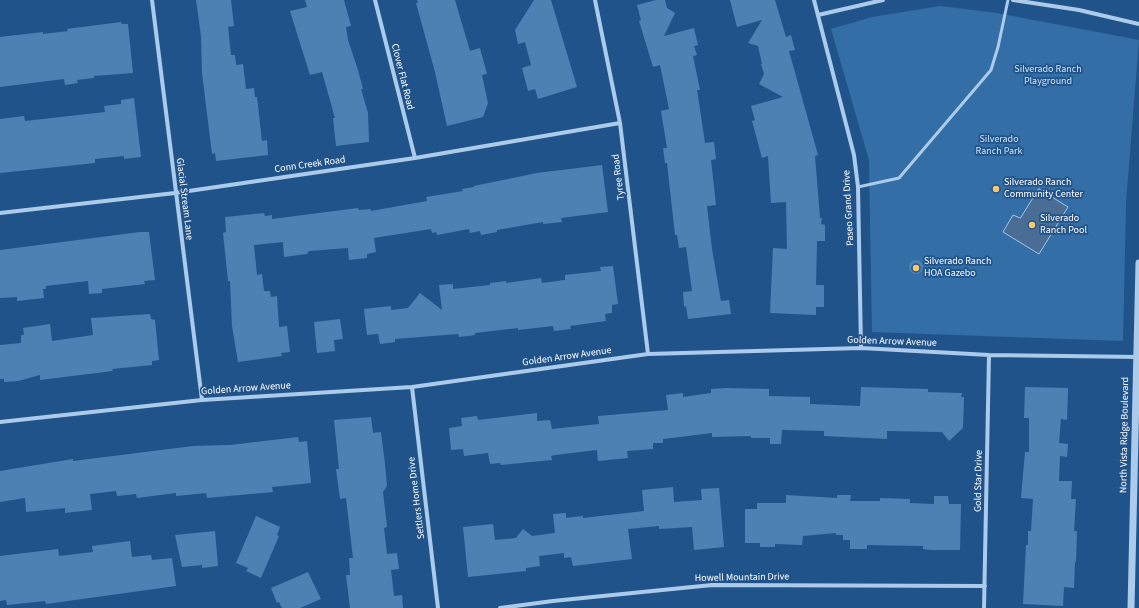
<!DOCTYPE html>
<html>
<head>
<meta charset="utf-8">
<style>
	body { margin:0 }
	canvas { display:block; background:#20538a }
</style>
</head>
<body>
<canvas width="1139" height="608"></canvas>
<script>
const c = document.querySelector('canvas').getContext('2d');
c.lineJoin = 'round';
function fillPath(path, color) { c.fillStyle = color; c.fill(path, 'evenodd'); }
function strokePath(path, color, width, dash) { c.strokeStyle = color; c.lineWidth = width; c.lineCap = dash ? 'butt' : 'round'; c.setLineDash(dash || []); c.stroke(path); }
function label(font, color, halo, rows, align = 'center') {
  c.font = font + ' "Source Sans 3",sans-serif'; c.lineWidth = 3.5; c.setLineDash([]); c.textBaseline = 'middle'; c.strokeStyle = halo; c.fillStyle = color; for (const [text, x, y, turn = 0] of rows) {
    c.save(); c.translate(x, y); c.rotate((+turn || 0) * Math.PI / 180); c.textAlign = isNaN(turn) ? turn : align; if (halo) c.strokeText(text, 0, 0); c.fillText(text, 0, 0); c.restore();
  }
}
fillPath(new Path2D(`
	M 940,6 L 997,13 L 1139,40 L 1126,202 L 1123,341 L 872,332 L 869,160 L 831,29 L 872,17 Z`), '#346ea7');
const water = new Path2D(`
	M 1039,189 L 1068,207 L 1039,254 L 1003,232 L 1013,215 L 1020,218 Z`);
fillPath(water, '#496d94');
strokePath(water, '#9fc7ec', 1);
fillPath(new Path2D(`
	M 196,0 L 231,0 L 234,26 L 228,27 L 231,55 L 235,55 L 236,65 L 243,64 L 246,89 L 254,88 L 255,97 L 257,97 L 262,141 L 267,140 L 268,155 L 216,161 L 215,153 L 212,154 L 202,73 L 201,36 Z
	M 305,0 L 344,0 L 351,26 L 346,27 L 348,40 L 358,70 L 363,89 L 361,89 L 368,113 L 369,142 L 336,146 L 333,118 L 335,118 L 322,72 L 310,75 L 290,11 L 307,7 Z
	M 417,0 L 455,0 L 470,51 L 480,48 L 487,74 L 482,75 L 488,103 L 483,117 L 447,126 L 435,72 L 416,3 L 418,3 Z
	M 534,0 L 551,0 L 577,87 L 538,99 L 535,89 L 528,91 L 522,68 L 531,65 L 525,42 L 518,44 L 515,30 Z
	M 656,0 L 665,0 L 667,8 L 675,13 L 664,36 L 694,28 L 698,45 L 694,46 L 697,55 L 693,56 L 700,90 L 697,90 L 698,96 L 705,143 L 714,142 L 716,159 L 711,160 L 716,205 L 707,206 L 712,249 L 721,301 L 729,300 L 731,314 L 688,319 L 686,306 L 684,307 L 683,292 L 692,291 L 686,247 L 679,248 L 677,235 L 675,235 L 667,163 L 665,163 L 663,148 L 667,148 L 661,111 L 669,109 L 660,65 L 653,67 L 639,21 L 641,20 L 637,5 Z
	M 730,0 L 775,0 L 786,37 L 791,35 L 795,50 L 789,51 L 818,155 L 815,156 L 820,218 L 822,218 L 821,224 L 825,225 L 825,241 L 817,241 L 816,285 L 824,285 L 824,307 L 816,307 L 816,315 L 770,313 L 773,248 L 787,249 L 786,202 L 771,203 L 768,156 L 762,158 L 752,121 L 755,120 L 751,106 L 783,97 L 759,84 L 764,74 L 761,64 L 762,64 L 758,46 L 748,43 L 762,20 L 737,27 Z
	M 121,22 L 122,24 L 128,24 L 133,73 L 94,76 L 94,78 L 77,80 L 78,83 L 65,85 L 64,79 L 0,87 L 0,37 L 43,32 L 43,34 L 68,31 L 67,29 L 74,28 Z
	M 134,98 L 141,157 L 124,159 L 124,156 L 95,159 L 95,163 L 0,173 L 0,119 L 24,116 L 25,121 L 105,112 L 104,106 L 121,104 L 121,100 Z
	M 602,165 L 608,212 L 561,218 L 562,222 L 543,224 L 543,222 L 497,230 L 497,232 L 481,235 L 480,231 L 470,233 L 469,229 L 437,235 L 436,232 L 432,233 L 431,229 L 374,238 L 376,252 L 367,254 L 367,258 L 349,260 L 348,248 L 309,251 L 307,254 L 284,257 L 283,242 L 254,245 L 257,275 L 262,274 L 264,291 L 270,291 L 271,297 L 277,296 L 279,327 L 287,326 L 290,352 L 281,353 L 282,356 L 238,362 L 232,326 L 230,281 L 228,281 L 223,233 L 226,232 L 225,217 L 264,213 L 265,216 L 272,215 L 272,219 L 358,208 L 359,210 L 371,209 L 371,211 L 427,201 L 426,197 L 463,191 L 462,189 L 474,187 L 474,186 L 537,173 Z
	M 140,232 L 149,232 L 155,280 L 144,281 L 145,284 L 102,289 L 102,293 L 89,294 L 88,281 L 46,286 L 46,289 L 43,289 L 44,298 L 17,301 L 17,297 L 0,298 L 0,250 Z
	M909 267a7 7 0 1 1 14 0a7 7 0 1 1-14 0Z
	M 613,266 L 618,304 L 612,305 L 612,313 L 605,314 L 606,321 L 570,326 L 571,329 L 554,331 L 553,326 L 518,330 L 518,328 L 475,333 L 475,335 L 459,337 L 458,334 L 395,339 L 395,342 L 380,344 L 378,334 L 367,335 L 364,309 L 391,306 L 391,310 L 408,308 L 420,293 L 442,310 L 439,285 L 453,284 L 453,289 L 490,285 L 490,283 L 506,281 L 506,283 L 541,278 L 542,283 L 565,280 L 565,275 L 601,271 L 600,267 Z
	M 150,314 L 151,319 L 155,320 L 159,360 L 152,361 L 152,365 L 112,369 L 113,371 L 40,380 L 40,375 L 18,381 L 4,382 L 4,379 L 0,379 L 0,345 L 21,343 L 21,335 L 24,335 L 23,328 L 50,324 L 52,341 L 93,335 L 91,318 Z
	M 340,319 L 343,339 L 334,340 L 335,351 L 317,353 L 314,322 Z
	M 861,387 L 928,389 L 928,392 L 962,393 L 961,397 L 964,397 L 963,428 L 949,441 L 942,432 L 887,431 L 887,439 L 824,436 L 824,431 L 782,430 L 781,444 L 770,444 L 770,438 L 751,438 L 751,436 L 712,437 L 712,433 L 663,439 L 663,443 L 653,443 L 653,449 L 627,451 L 628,458 L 598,461 L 597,450 L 555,455 L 551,456 L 552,460 L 501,465 L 500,463 L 490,464 L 488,453 L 464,456 L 463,449 L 451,450 L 449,428 L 462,426 L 461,418 L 477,416 L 478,420 L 537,413 L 537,421 L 550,420 L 552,429 L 599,424 L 598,416 L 668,410 L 666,395 L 683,393 L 683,397 L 711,393 L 711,389 L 727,388 L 769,389 L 769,396 L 810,397 L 810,404 L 860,406 Z
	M 1025,387 L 1068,388 L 1067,420 L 1061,419 L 1059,443 L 1068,444 L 1067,457 L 1060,456 L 1059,481 L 1072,481 L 1071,499 L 1076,499 L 1074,531 L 1077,531 L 1076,562 L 1075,561 L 1074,588 L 1064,587 L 1063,606 L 1023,604 L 1026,545 L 1028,545 L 1028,531 L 1031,531 L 1033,499 L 1021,498 L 1025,452 L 1029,452 L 1029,418 L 1024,418 Z
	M 371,417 L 373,433 L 381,432 L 385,464 L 387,486 L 383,492 L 387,527 L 384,528 L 387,554 L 397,553 L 399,569 L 391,570 L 394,596 L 402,595 L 403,608 L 350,608 L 346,575 L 350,575 L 349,558 L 353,558 L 346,498 L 340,499 L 336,469 L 339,469 L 334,420 Z
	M 298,437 L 299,442 L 307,441 L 311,483 L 272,487 L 273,492 L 207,498 L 206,493 L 176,496 L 176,493 L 137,498 L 136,494 L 117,496 L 116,491 L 90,494 L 92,510 L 65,513 L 65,508 L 26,512 L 25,498 L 0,502 L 0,471 L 73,459 L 73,461 L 193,446 L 230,445 Z
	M 673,487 L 674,502 L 702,500 L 701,489 L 719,488 L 724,547 L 694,550 L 692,527 L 659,529 L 659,526 L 628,529 L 632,559 L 573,566 L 571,557 L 564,558 L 564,553 L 539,556 L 540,566 L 526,568 L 526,571 L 468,577 L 463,527 L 493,524 L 495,540 L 516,538 L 523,529 L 532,536 L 555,533 L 553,514 L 566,513 L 566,518 L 583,516 L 583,518 L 644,511 L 642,490 Z
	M 786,495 L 837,498 L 837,495 L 851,495 L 850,501 L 880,501 L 880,498 L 910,499 L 910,503 L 934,504 L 934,496 L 948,496 L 949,504 L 961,504 L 960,550 L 931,550 L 923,549 L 923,546 L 867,545 L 867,549 L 850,549 L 850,540 L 843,540 L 843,535 L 836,535 L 836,533 L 803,536 L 802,545 L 775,544 L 775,547 L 760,547 L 760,543 L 745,543 L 745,509 L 757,509 L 757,503 L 786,503 Z
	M 256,516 L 280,527 L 277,535 L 279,536 L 261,578 L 246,571 L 248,568 L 236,563 Z
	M 215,531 L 218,566 L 202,568 L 202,565 L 182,567 L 175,535 Z
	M 130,541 L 132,557 L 151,555 L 152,560 L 172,558 L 176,586 L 46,604 L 45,601 L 7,605 L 6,600 L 0,601 L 0,556 L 58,549 L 59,556 L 93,552 L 92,546 Z
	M 308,572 L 321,599 L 300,608 L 282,608 L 279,602 L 277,603 L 271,588 Z`), '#4d80b3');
strokePath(new Path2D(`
	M 858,187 L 899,178 L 991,70 L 998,47 L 1008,0`), '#accbeb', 3);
strokePath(new Path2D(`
	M 152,0 L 202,400
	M 375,0 L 415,158
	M 595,0 L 620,123 L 648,354
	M 814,0 L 854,155 L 858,187 L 861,348
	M 1013,0 L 1079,10 L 1139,24
	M 818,15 L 883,0
	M 0,213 L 175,193 L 415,158 L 620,123
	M 412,387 L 438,608
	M 0,422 L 202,400 L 412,387 L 648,354 L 861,348 L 989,355 L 1139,357
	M 500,608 L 553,601 L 712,585 L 985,586
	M 984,608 L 989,355`), '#accbeb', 4);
strokePath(new Path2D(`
	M 1131,608 L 1139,263`), '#accbeb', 7);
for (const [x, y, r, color] of [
	[996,189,4,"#f8c96c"],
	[1032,225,4,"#f8c96c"],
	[916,268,4,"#f8c96c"]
]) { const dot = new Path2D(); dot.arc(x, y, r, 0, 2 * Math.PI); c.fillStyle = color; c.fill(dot); strokePath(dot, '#20538a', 1.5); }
label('10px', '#d1e4f8', '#20538a', [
	["Silverado Ranch",1048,70],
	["Playground",1048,82],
	["Silverado",999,140],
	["Ranch Park",999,152]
]);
label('10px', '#fff', '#20538a', [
	["Clover Flat Road",402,77,76],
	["Conn Creek Road",310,165,-8],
	["Tyree Road",619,177,-97],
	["Glacial Stream Lane",184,199,83],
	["Paseo Grand Drive",849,208,-93],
	["Golden Arrow Avenue",892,342,2],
	["Golden Arrow Avenue",567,357,-8],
	["Golden Arrow Avenue",246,389,-4],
	["North Vista Ridge Boulevard",1125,435,-89],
	["Gold Star Drive",979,481,-89],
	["Settlers Home Drive",417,498,-97],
	["Howell Mountain Drive",742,578,-1]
]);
label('10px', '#fff', '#20538a', [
	["Silverado Ranch",1004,183],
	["Community Center",1004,195],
	["Silverado",1040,219],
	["Ranch Pool",1040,231],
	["Silverado Ranch",924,262],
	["HOA Gazebo",924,274]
], 'left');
</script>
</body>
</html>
